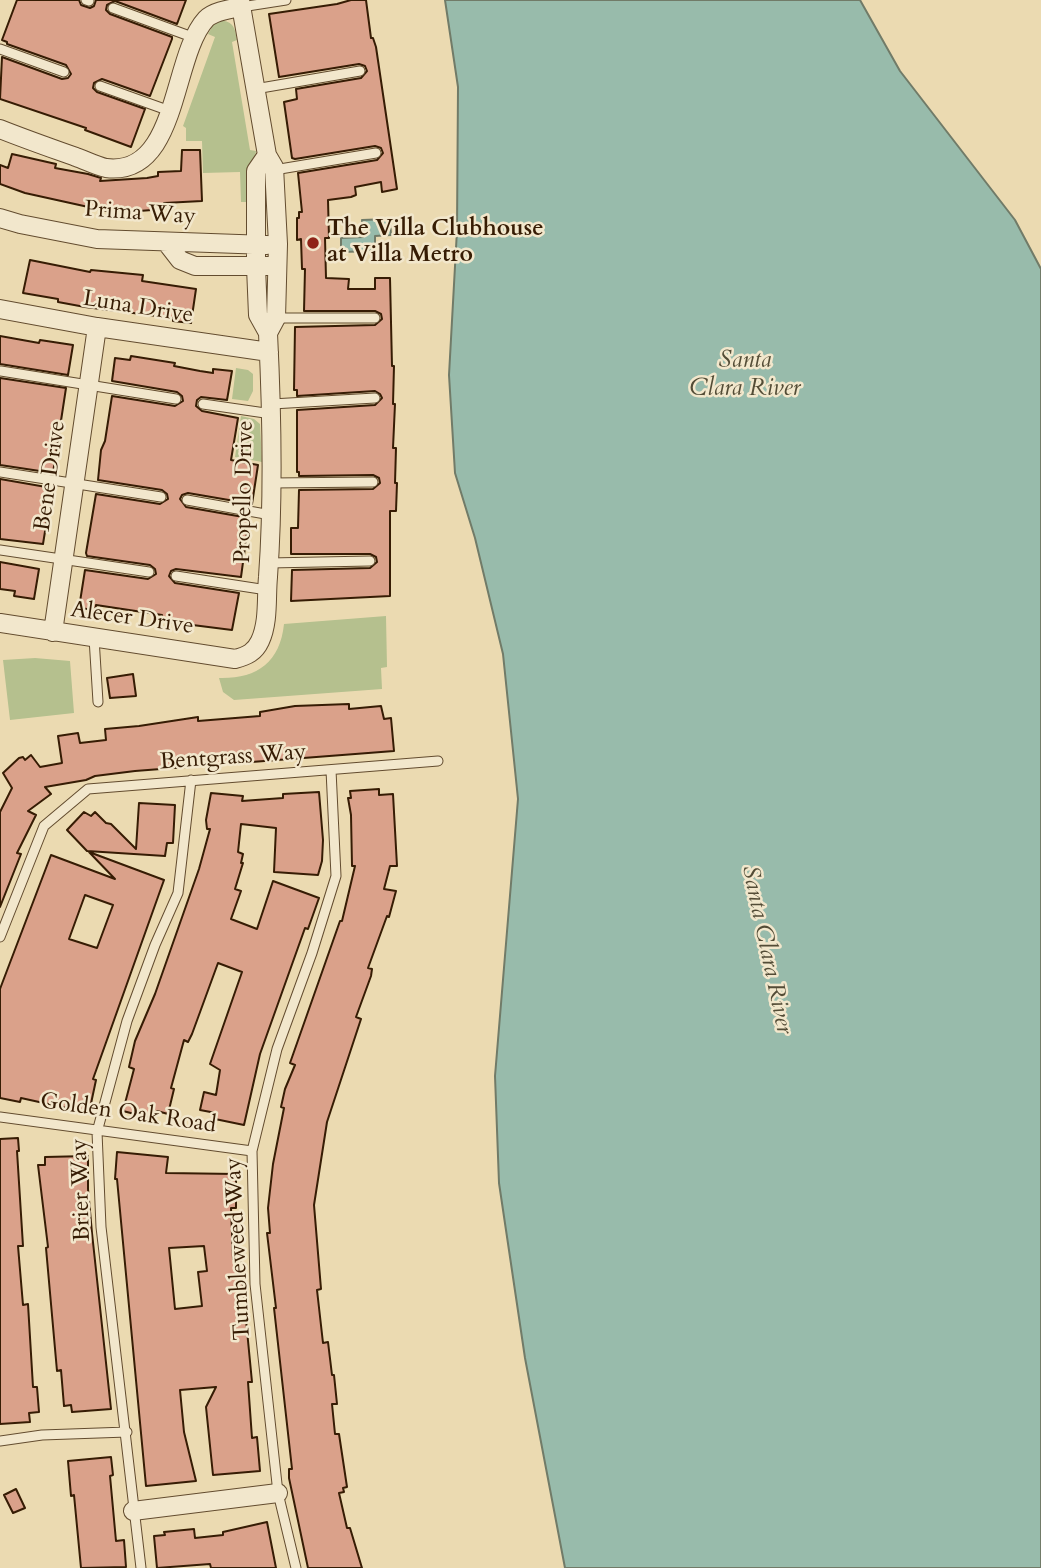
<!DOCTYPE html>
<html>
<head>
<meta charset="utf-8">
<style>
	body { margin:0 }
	canvas { display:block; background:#ebdab1 }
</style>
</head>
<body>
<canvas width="1041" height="1568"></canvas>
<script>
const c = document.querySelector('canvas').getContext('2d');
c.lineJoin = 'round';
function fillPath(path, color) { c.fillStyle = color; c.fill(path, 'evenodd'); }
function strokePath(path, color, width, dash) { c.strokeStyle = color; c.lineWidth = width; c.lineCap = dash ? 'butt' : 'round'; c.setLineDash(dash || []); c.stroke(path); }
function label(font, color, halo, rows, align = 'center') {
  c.font = font + ' Cardo,serif'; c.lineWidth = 5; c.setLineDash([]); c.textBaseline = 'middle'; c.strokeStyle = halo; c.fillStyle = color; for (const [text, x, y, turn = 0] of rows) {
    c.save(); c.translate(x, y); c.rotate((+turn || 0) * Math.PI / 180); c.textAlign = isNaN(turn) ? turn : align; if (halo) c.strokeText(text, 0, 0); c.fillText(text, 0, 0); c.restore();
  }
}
fillPath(new Path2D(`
	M 220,20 C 234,22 235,28 237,40 L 232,42 L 250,150 L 256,151 L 248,202 L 241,202 L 240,172 L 203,173 L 202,141 L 186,141 L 186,128 L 183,126 L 215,37 L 208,34 L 215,22 Z
	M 236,368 L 248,370 L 253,374 L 253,391 L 248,401 L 232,399 Z
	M 241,416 L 254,419 L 260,424 L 262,462 L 235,457 Z
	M 386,616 L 387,667 L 381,668 L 382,689 L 234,700 L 223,692 L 219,678 C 256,679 280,663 284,624 Z
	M 35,658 L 70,661 L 74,713 L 10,720 L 3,660 Z`), '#b5c08e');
const water = new Path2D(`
	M 445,0 L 860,0 L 900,71 L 1015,220 L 1041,269 L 1041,1568 L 565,1568 L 525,1358 L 499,1183 L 495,1076 L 518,799 L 503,654 L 475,538 L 455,473 L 449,375 L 457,230 L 458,87 Z
	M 390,219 L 391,235 L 375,236 L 375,251 L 341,252 L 341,238 L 363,237 L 362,220 Z`);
fillPath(water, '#98bbab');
strokePath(water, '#717b68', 2);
const building = new Path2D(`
	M 17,0 L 79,0 L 81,5 L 90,8 L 94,6 L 96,0 L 186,0 L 177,24 L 115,1 L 107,5 L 106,10 L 110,14 L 172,37 L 172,39 L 150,96 L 102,79 L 94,83 L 93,88 L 97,92 L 145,109 L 131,147 L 85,130 L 86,128 L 0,99 L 2,57 L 62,79 L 68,78 L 71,74 L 66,65 L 7,44 L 7,42 L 2,40 Z
	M 351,0 L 366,0 L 371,38 L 373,38 L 376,47 L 397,189 L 382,192 L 381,182 L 355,187 L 356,195 L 351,197 L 328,200 L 329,238 L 325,238 L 326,278 L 349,279 L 348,289 L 375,289 L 375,278 L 390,278 L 392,366 L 394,366 L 393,404 L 395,404 L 393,448 L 396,448 L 395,483 L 397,483 L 396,511 L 390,511 L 390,596 L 291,601 L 292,570 L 370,568 L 377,562 L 376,557 L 370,554 L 291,554 L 291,528 L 298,528 L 299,490 L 373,489 L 380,483 L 379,478 L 373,475 L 299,476 L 299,472 L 297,472 L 297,410 L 375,405 L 382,398 L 380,394 L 375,391 L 297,396 L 297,390 L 294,390 L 295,327 L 375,325 L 382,319 L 381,314 L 375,311 L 304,311 L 305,269 L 302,269 L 301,239 L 297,240 L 297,218 L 299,218 L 299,212 L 302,212 L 298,173 L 377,160 L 383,153 L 381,148 L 375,146 L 295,159 L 292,158 L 284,102 L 297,99 L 296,89 L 361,78 L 367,71 L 365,66 L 359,64 L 279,77 L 269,14 L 337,4 Z
	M 182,150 L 200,150 L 202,201 L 164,203 L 165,209 L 139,211 L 139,216 L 119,217 L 119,211 L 111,212 L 25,193 L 0,184 L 0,165 L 8,168 L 12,154 L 56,164 L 55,168 L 88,174 L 101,178 L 100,181 L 147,178 L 158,176 L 158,172 L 181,171 Z
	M 30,260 L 90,272 L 91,270 L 143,275 L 142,281 L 196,289 L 191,323 L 173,321 L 173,318 L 85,307 L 58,302 L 58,299 L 23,293 Z
	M 0,336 L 39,343 L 40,340 L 73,345 L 68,375 L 0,364 Z
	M 131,356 L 175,363 L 174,366 L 200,371 L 213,373 L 213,369 L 232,371 L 227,400 L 201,397 L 197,400 L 196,406 L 202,411 L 238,418 L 231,460 L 258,465 L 252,504 L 188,493 L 182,495 L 180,499 L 186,507 L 249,518 L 241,577 L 176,569 L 171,571 L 169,576 L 175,583 L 239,593 L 232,630 L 161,621 L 162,615 L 96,605 L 95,610 L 79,608 L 85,570 L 148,579 L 156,574 L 155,569 L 150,565 L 87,556 L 86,553 L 96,494 L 160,504 L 168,499 L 167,494 L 162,490 L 98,480 L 101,450 L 105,441 L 112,396 L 175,406 L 183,401 L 182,396 L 177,392 L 112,381 L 115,358 L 130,360 Z
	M 0,378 L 66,388 L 53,473 L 0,465 Z
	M 0,479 L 52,488 L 43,544 L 0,539 Z
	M 0,562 L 39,569 L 34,599 L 14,596 L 15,591 L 0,589 Z
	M 133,674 L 136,696 L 110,698 L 107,678 Z
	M 349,704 L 349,709 L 381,706 L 384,719 L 391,718 L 394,751 L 135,771 L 95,776 L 86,780 L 45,787 L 51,794 L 28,811 L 36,815 L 17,853 L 21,854 L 0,907 L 0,812 L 12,788 L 3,773 L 19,758 L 23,757 L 25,760 L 31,755 L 40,767 L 62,763 L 58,736 L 78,733 L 80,743 L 106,740 L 105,729 L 139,726 L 198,717 L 198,721 L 260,716 L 260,712 L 295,706 Z
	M 379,789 L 379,795 L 393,794 L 397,866 L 390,866 L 384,889 L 396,891 L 389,917 L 387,916 L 368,968 L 372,969 L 371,976 L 356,1017 L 361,1019 L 327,1122 L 314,1205 L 321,1289 L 317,1290 L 323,1343 L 328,1342 L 332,1375 L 334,1375 L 337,1404 L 332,1404 L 335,1434 L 339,1434 L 347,1487 L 343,1488 L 344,1492 L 339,1493 L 347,1528 L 350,1528 L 362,1568 L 308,1568 L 289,1478 L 289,1469 L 292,1469 L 274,1308 L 276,1308 L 267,1233 L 270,1233 L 268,1208 L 273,1164 L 284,1108 L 281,1107 L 285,1089 L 295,1065 L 290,1063 L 340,921 L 342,921 L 355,866 L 352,866 L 351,815 L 348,798 L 351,798 L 350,791 Z
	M 319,792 L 323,840 L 322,861 L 318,875 L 274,872 L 276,828 L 241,824 L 238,852 L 243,854 L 241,863 L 243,863 L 235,889 L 241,891 L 231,919 L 257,929 L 273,881 L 319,898 L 308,929 L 305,928 L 260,1054 L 244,1125 L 215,1119 L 216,1113 L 200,1110 L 204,1092 L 216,1095 L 220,1070 L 210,1064 L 242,972 L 218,963 L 192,1034 L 188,1042 L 184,1040 L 171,1088 L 174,1089 L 168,1114 L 157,1111 L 154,1119 L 123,1111 L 134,1069 L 129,1067 L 135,1041 L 155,994 L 199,869 L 210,829 L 207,829 L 206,820 L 211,793 L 243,796 L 242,801 L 283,798 L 283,794 Z
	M 139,803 L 175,805 L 173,843 L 167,843 L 165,856 L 87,851 L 67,830 L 84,812 L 91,816 L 95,812 L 106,823 L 111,824 L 136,849 Z
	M 89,852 L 164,880 L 93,1079 L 96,1080 L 89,1113 L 21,1098 L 20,1102 L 0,1098 L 0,989 L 3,981 L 51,855 L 115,879 ZM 85,895 L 113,905 L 97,948 L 69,939 Z
	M 18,1138 L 19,1151 L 17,1151 L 23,1246 L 18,1246 L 23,1305 L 28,1304 L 33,1387 L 37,1387 L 39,1412 L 29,1413 L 30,1422 L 0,1424 L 0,1139 Z
	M 117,1152 L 168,1157 L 166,1173 L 236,1174 L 236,1208 L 231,1208 L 233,1259 L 240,1258 L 252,1382 L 248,1382 L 252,1438 L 257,1437 L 260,1471 L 213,1475 L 206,1407 L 216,1387 L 180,1390 L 184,1432 L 196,1481 L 146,1486 L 117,1179 L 115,1179 ZM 204,1246 L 207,1271 L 198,1272 L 202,1306 L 175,1309 L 169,1248 Z
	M 88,1156 L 88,1189 L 92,1233 L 111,1409 L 72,1412 L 71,1405 L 64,1406 L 61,1370 L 57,1371 L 46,1248 L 48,1247 L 38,1165 L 45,1165 L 45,1157 Z
	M 111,1457 L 113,1475 L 110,1476 L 116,1541 L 124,1540 L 126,1567 L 81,1568 L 74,1495 L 71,1496 L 68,1461 Z
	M 16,1489 L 25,1508 L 13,1513 L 4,1495 Z
	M 267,1522 L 276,1568 L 211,1568 L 210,1564 L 157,1568 L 154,1536 L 165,1535 L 164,1532 L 194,1529 L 195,1538 L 223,1535 L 223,1532 Z`);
fillPath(building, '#daa18a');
strokePath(building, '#361c04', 2);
const service = new Path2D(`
	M 86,0 L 89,1
	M 241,7 L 286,0
	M 113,8 L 195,38
	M 0,49 L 64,72
	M 100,86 L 170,111
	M 255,89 L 360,71
	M 274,170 L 376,153
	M 276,318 L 375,318
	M 1,371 L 176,399
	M 203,404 L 272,414
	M 272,404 L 375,398
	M 0,472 L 161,497
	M 272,483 L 373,482
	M 187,500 L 271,515
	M 0,550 L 149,572
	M 269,563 L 370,561
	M 176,576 L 267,590
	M 94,638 L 98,702
	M 0,937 L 44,826 L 88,789 L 438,761
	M 0,1117 L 252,1151
	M 0,1441 L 42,1435 L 127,1432
	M 141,1568 L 101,1227 L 97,1132 L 127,1021 L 155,945 L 178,893 L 191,780
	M 296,1568 L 278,1493 L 255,1284 L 252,1151 L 277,1049 L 312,953 L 336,876 L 331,770`);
const minor = new Path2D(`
	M 240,0 L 267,155
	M 0,129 C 25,139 51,148 76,157 C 85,160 96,166 106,168 C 179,177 171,57 206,19 C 214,11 230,9 241,7
	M 267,155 L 274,167 L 278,244 L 276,318 L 268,333 L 258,315 L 256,267 L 256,171 Z
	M 0,218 L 20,224 L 97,239 L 267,245
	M 166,242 L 180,260 L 195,266 L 268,266
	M 0,309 L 97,327 L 269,352
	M 0,623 L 235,659 C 247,656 255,652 260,641 C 269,622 266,597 268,577 C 274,495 272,414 268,333
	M 53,632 L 97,327
	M 133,1511 L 278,1493`);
strokePath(service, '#634c2f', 11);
strokePath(minor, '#634c2f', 20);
strokePath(service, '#f2e7cc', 9);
strokePath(minor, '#f2e7cc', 18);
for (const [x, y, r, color] of [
	[313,243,7,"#8f2418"]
]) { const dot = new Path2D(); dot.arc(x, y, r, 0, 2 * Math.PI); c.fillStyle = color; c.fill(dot); strokePath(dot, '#f2e7cc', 2.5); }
label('23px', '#361c04', '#f2e7cc', [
	["Prima Way",140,214,4],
	["Luna Drive",138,308,9],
	["Bene Drive",51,476,-82],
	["Propello Drive",245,492,-89],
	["Alecer Drive",132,619,8],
	["Bentgrass Way",233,758,-4],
	["Golden Oak Road",128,1114,8],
	["Brier Way",82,1190,-92],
	["Tumbleweed Way",239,1249,-93]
]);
label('bold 23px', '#361c04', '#f2e7cc', [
	["The Villa Clubhouse",327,230],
	["at Villa Metro",327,256]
], 'left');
label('italic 24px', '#534c36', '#f2e7cc', [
	["Santa",745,361],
	["Clara River",745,389],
	["Santa Clara River",766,950,78]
]);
</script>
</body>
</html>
